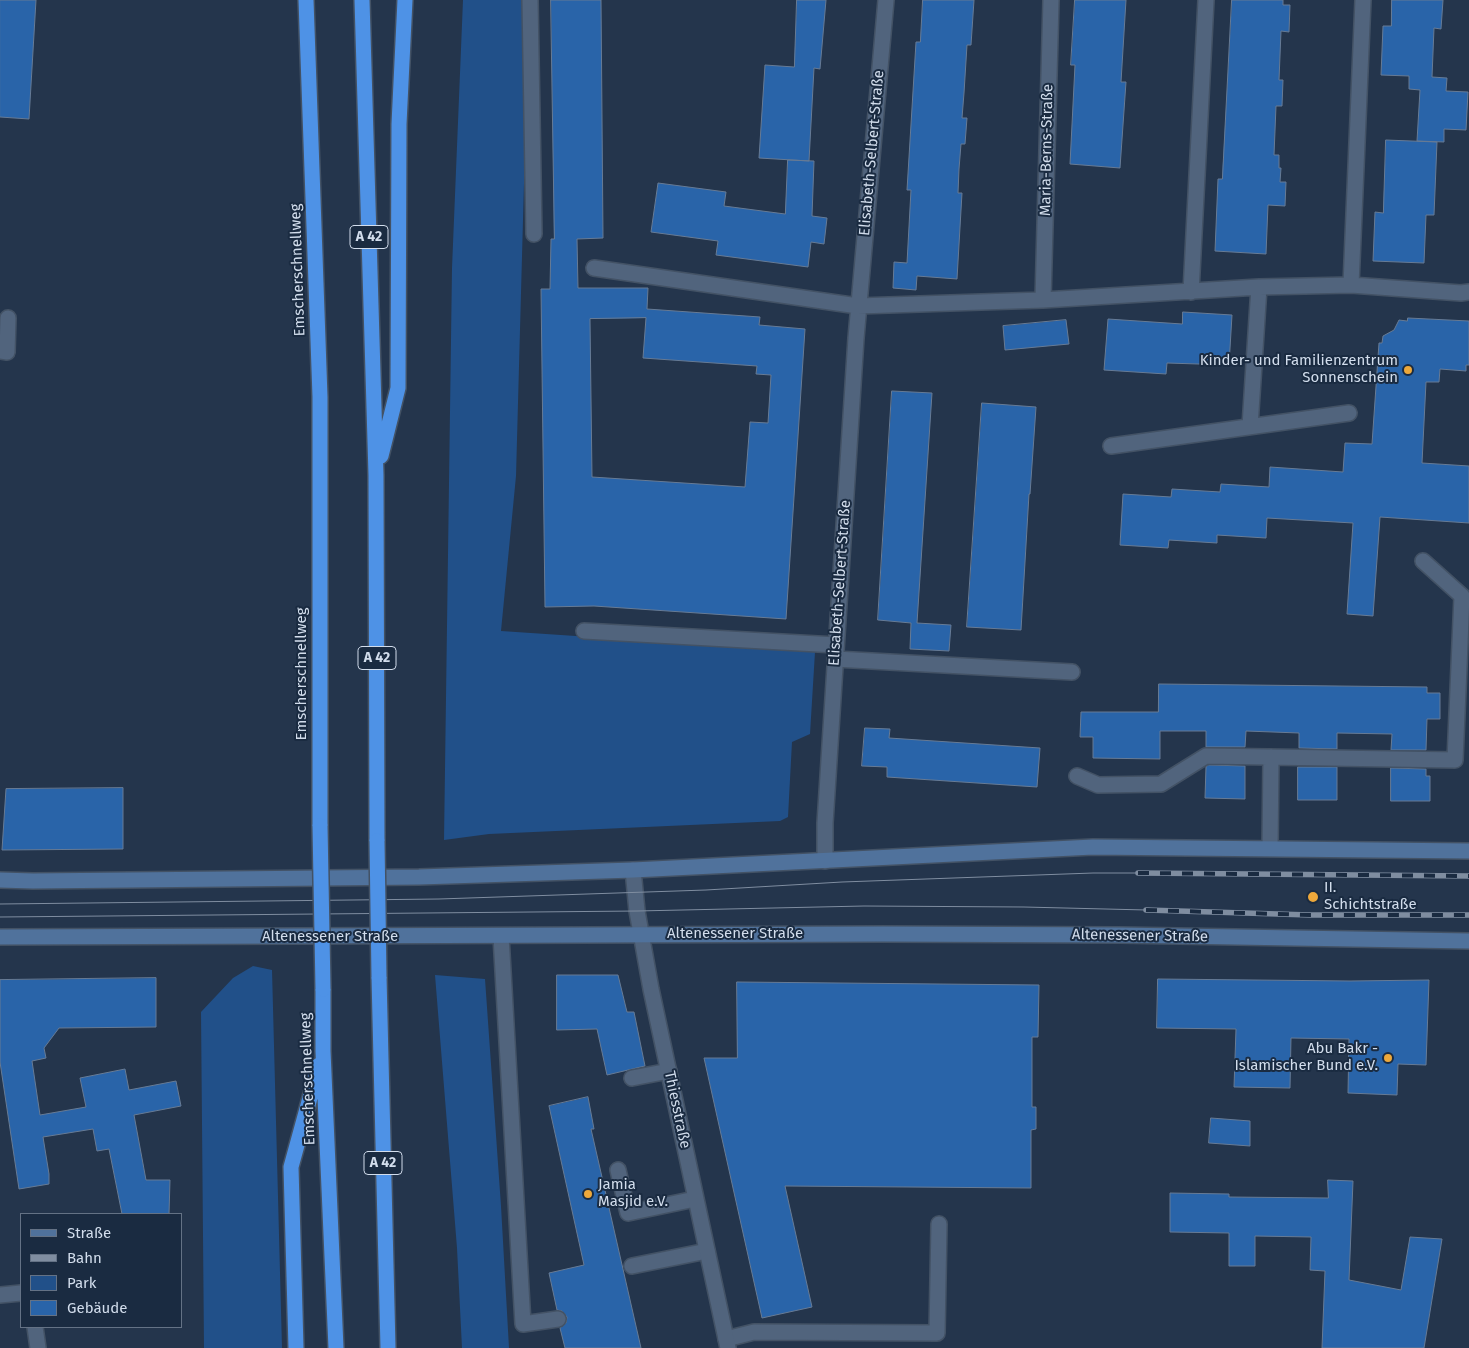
<!DOCTYPE html>
<html>
<head>
<meta charset="utf-8">
<style>
	body { margin:0 }
	#map { position:relative; width:1469px; height:1348px; overflow:hidden; background:#24354c; font-family:"Fira Sans",sans-serif }
	canvas { display:block }
	.legend { position:absolute; left:20px; top:1213px; width:162px; height:115px; box-sizing:border-box; background:#1a2b41; border:1px solid #647285; margin:0; padding:6px 9px; list-style:none; font-size:15px; color:#d2ddec }
	.legend li { display:flex; align-items:center; gap:10px; height:25px }
	.legend b { width:25px; border:1px solid #647285 }
</style>
</head>
<body>
<div id="map">
<canvas width="1469" height="1348"></canvas>
<ul class="legend">
<li><b style="height:6px;background:#50729c"></b>Straße</li>
<li><b style="height:6px;background:#7f8da0"></b>Bahn</li>
<li><b style="height:14px;background:#215089"></b>Park</li>
<li><b style="height:14px;background:#2964a9"></b>Gebäude</li>
</ul>
</div>
<script>
const c = document.querySelector('canvas').getContext('2d');
c.lineJoin = 'round';
function fillPath(path, color) { c.fillStyle = color; c.fill(path, 'evenodd'); }
function strokePath(path, color, width, dash) { c.strokeStyle = color; c.lineWidth = width; c.lineCap = dash ? 'butt' : 'round'; c.setLineDash(dash || []); c.stroke(path); }
function label(font, color, halo, rows, align = 'center') {
  c.font = font + ' "Fira Sans",sans-serif'; c.lineWidth = 4; c.setLineDash([]); c.textBaseline = 'middle'; c.strokeStyle = halo; c.fillStyle = color; for (const [text, x, y, turn = 0] of rows) {
    c.save(); c.translate(x, y); c.rotate((+turn || 0) * Math.PI / 180); c.textAlign = isNaN(turn) ? turn : align; if (halo) c.strokeText(text, 0, 0); c.fillText(text, 0, 0); c.restore();
  }
}
fillPath(new Path2D(`
	M 463,0 L 529,0 L 516,476 L 501,631 L 815,652 L 810,734 L 792,742 L 788,817 L 780,821 L 489,834 L 444,840 L 452,268 Z
	M 253,966 L 272,970 L 282,1348 L 204,1348 L 201,1012 L 233,978 Z
	M 435,975 L 485,979 L 501,1206 L 509,1348 L 462,1348 L 457,1248 Z`), '#215089');
const building = new Path2D(`
	M 0,0 L 36,0 L 29,119 L 0,117 Z
	M 551,0 L 601,0 L 603,238 L 577,239 L 578,288 L 648,288 L 647,309 L 760,317 L 759,325 L 805,329 L 786,619 L 594,606 L 545,607 L 541,289 L 550,289 L 551,239 L 554,239 ZM 646,318 L 643,358 L 757,366 L 756,374 L 771,375 L 768,423 L 750,422 L 745,487 L 592,477 L 590,319 Z
	M 797,0 L 826,0 L 820,69 L 814,68 L 809,161 L 759,158 L 765,65 L 794,67 Z
	M 923,0 L 974,0 L 971,45 L 967,45 L 964,93 L 962,118 L 967,118 L 965,144 L 961,144 L 959,169 L 958,193 L 962,193 L 957,279 L 917,276 L 916,290 L 893,288 L 894,262 L 907,263 L 911,190 L 907,190 L 916,42 L 920,42 Z
	M 1075,0 L 1126,0 L 1121,82 L 1126,82 L 1120,168 L 1070,164 L 1075,65 L 1071,65 Z
	M 1232,0 L 1283,0 L 1283,5 L 1290,5 L 1289,32 L 1281,31 L 1279,80 L 1283,80 L 1282,106 L 1276,106 L 1274,155 L 1279,155 L 1279,168 L 1281,168 L 1280,182 L 1286,182 L 1285,206 L 1268,205 L 1266,254 L 1215,251 L 1218,179 L 1222,179 Z
	M 1392,0 L 1443,0 L 1441,29 L 1434,28 L 1432,77 L 1447,78 L 1446,91 L 1468,92 L 1466,130 L 1444,129 L 1444,142 L 1417,141 L 1420,90 L 1409,89 L 1409,76 L 1381,75 L 1383,26 L 1391,26 Z
	M 1386,140 L 1437,142 L 1434,215 L 1426,215 L 1424,263 L 1373,261 L 1375,212 L 1383,213 Z
	M 788,160 L 814,161 L 812,216 L 827,218 L 824,244 L 811,242 L 808,267 L 716,255 L 718,241 L 651,232 L 658,183 L 726,192 L 724,206 L 785,214 Z
	M 1183,312 L 1232,315 L 1229,365 L 1167,363 L 1166,374 L 1104,370 L 1108,319 L 1182,324 Z
	M 1408,318 L 1469,321 L 1469,365 L 1466,365 L 1466,371 L 1440,369 L 1439,382 L 1426,382 L 1422,463 L 1469,466 L 1469,523 L 1380,517 L 1373,616 L 1347,614 L 1353,523 L 1267,518 L 1266,538 L 1217,535 L 1217,543 L 1169,540 L 1168,548 L 1120,545 L 1123,494 L 1171,497 L 1172,489 L 1220,492 L 1221,484 L 1269,487 L 1270,467 L 1343,472 L 1345,443 L 1372,444 L 1379,343 L 1382,343 L 1383,336 L 1394,330 L 1399,320 L 1407,321 Z
	M 1066,320 L 1069,344 L 1005,350 L 1003,326 Z
	M 892,391 L 932,393 L 917,623 L 951,625 L 949,651 L 910,649 L 911,623 L 878,620 Z
	M 982,403 L 1036,407 L 1030,494 L 1029,494 L 1021,630 L 967,627 Z
	M 1159,684 L 1427,687 L 1427,693 L 1440,693 L 1440,719 L 1427,719 L 1426,750 L 1391,750 L 1392,734 L 1337,733 L 1337,749 L 1299,748 L 1299,733 L 1246,731 L 1245,747 L 1206,747 L 1206,731 L 1160,731 L 1160,759 L 1093,758 L 1093,737 L 1080,737 L 1081,712 L 1158,712 Z
	M 865,728 L 890,729 L 889,738 L 1040,748 L 1037,787 L 887,777 L 887,767 L 862,766 Z
	M 1209,765 L 1245,766 L 1245,799 L 1205,798 L 1206,767 Z
	M 1298,767 L 1337,767 L 1337,800 L 1298,800 Z
	M 1391,768 L 1426,769 L 1426,776 L 1430,776 L 1430,801 L 1391,801 Z
	M 123,788 L 123,849 L 2,850 L 6,789 Z
	M 557,975 L 618,975 L 627,1012 L 634,1012 L 645,1066 L 607,1075 L 597,1029 L 557,1030 Z
	M 156,978 L 156,1027 L 59,1028 L 44,1048 L 46,1058 L 32,1061 L 40,1115 L 86,1107 L 80,1078 L 125,1069 L 129,1090 L 176,1081 L 181,1106 L 134,1115 L 146,1180 L 170,1180 L 169,1214 L 122,1214 L 109,1149 L 97,1151 L 93,1129 L 43,1137 L 49,1174 L 49,1184 L 19,1189 L 0,1062 L 0,980 Z
	M 1158,979 L 1350,981 L 1429,980 L 1426,1065 L 1398,1064 L 1397,1095 L 1348,1093 L 1349,1039 L 1291,1038 L 1290,1088 L 1234,1087 L 1236,1029 L 1157,1028 Z
	M 737,982 L 1039,985 L 1038,1037 L 1032,1037 L 1032,1107 L 1036,1107 L 1036,1129 L 1031,1130 L 1031,1188 L 785,1186 L 812,1307 L 762,1318 L 704,1058 L 737,1058 Z
	M 588,1097 L 594,1129 L 591,1129 L 641,1348 L 565,1348 L 560,1328 L 566,1323 L 567,1317 L 562,1311 L 557,1310 L 549,1273 L 584,1265 L 549,1106 Z
	M 1211,1118 L 1250,1121 L 1250,1146 L 1209,1143 Z
	M 1328,1180 L 1353,1181 L 1349,1280 L 1401,1290 L 1410,1237 L 1442,1239 L 1424,1348 L 1322,1348 L 1325,1271 L 1310,1270 L 1311,1237 L 1255,1236 L 1255,1266 L 1229,1266 L 1229,1233 L 1170,1232 L 1170,1193 L 1229,1194 L 1229,1197 L 1328,1198 Z`);
fillPath(building, '#2964a9');
strokePath(building, '#677b95', 1);
const lane = new Path2D(`
	M 530,0 L 534,234
	M 0,351 L 7,352 L 8,318
	M 584,631 L 836,645
	M 835,659 L 1072,672
	M 501,936 L 523,1324 L 558,1319
	M 632,1078 L 669,1071
	M 618,1170 L 628,1213 L 695,1199
	M 632,1266 L 707,1251
	M 726,1339 L 754,1332 L 937,1333 L 939,1224`);
const street = new Path2D(`
	M 594,268 L 858,306 L 1043,300 L 1259,287 L 1351,285 L 1461,293 L 1469,292
	M 1351,285 L 1363,0
	M 1191,292 L 1206,0
	M 1043,300 L 1051,0
	M 1250,426 L 1259,287
	M 1111,446 L 1349,413
	M 1077,776 L 1098,785 L 1161,784 L 1206,756 L 1455,760 L 1462,596 L 1423,561
	M 1270,848 L 1271,757
	M 825,861 L 825,823 L 856,338 L 886,0
	M 633,870 L 637,911 L 651,989 L 728,1348
	M 0,1295 L 21,1293
	M 35,1327 L 38,1348`);
const secondary = new Path2D(`
	M 0,880 L 33,881 L 419,877 L 633,870 L 1093,847 L 1469,851
	M 0,937 L 883,934 L 1120,935 L 1469,941`);
const highway = new Path2D(`
	M 306,0 L 320,397 L 320,826
	M 362,0 L 376,475 L 377,841
	M 381,456 L 398,388 L 399,124 L 405,0
	M 379,977 L 388,1348
	M 323,989 L 323,1051 L 336,1348
	M 296,1348 L 291,1167 L 319,1065`);
strokePath(lane, '#435265', 18);
strokePath(street, '#435265', 18);
strokePath(secondary, '#435265', 18);
strokePath(highway, '#435265', 18);
strokePath(lane, '#51647d', 15);
strokePath(street, '#51647d', 15);
strokePath(secondary, '#50729c', 15);
strokePath(highway, '#4e92e6', 15);
strokePath(new Path2D(`
	M 0,904 L 439,899 L 706,890 L 842,882 L 1093,873 L 1138,873
	M 0,917 L 637,911 L 864,906 L 1024,907 L 1146,910`), '#7f8da0', 1);
const rail = new Path2D(`
	M 1138,873 L 1469,876
	M 1146,910 L 1310,915 L 1469,915`);
strokePath(rail, '#7f8da0', 5.5);
strokePath(rail, '#1a2b41', 4, [11]);
const highwayBridge = new Path2D(`
	M 320,826 L 323,989
	M 377,841 L 379,977`);
strokePath(highwayBridge, '#435265', 18, []);
strokePath(highwayBridge, '#4e92e6', 15);
for (const [x, y, r, color] of [
	[1408,370,5,"#eda83b"],
	[1313,897,6,"#eda83b"],
	[1388,1058,5,"#eda83b"],
	[588,1194,5,"#eda83b"]
]) { const dot = new Path2D(); dot.arc(x, y, r, 0, 2 * Math.PI); c.fillStyle = color; c.fill(dot); strokePath(dot, '#1a2b41', 2); }
for (const [x, y, w] of [
	[369,237,38],
	[377,658,38],
	[383,1163,38]
]) { const box = new Path2D(); box.roundRect(x - w / 2, y - 11.5, w, 23, 4); c.fillStyle = '#1a2b41'; c.fill(box); strokePath(box, '#d2ddec', 1); }
label('bold 14px', '#d2ddec', null, [
	["A 42",369,237],
	["A 42",377,658],
	["A 42",383,1163]
]);
label('15px', '#d2ddec', '#1a2b41', [
	["Maria-Berns-Straße",1047,150,-89],
	["Elisabeth-Selbert-Straße",872,153,-85],
	["Emscherschnellweg",298,270,-92],
	["Elisabeth-Selbert-Straße",840,583,-86],
	["Emscherschnellweg",302,674,-90],
	["Altenessener Straße",735,934],
	["Altenessener Straße",1140,936,1],
	["Altenessener Straße",330,937],
	["Emscherschnellweg",308,1079,-92],
	["Thiesstraße",677,1110,78]
]);
label('15px', '#d2ddec', '#1a2b41', [
	["Kinder- und Familienzentrum",1398,361],
	["Sonnenschein",1398,378],
	["II.",1324,888,"left"],
	["Schichtstraße",1324,905,"left"],
	["Abu Bakr -",1378,1049],
	["Islamischer Bund e.V.",1378,1066],
	["Jamia",598,1185,"left"],
	["Masjid e.V.",598,1202,"left"]
], 'right');
</script>
</body>
</html>
